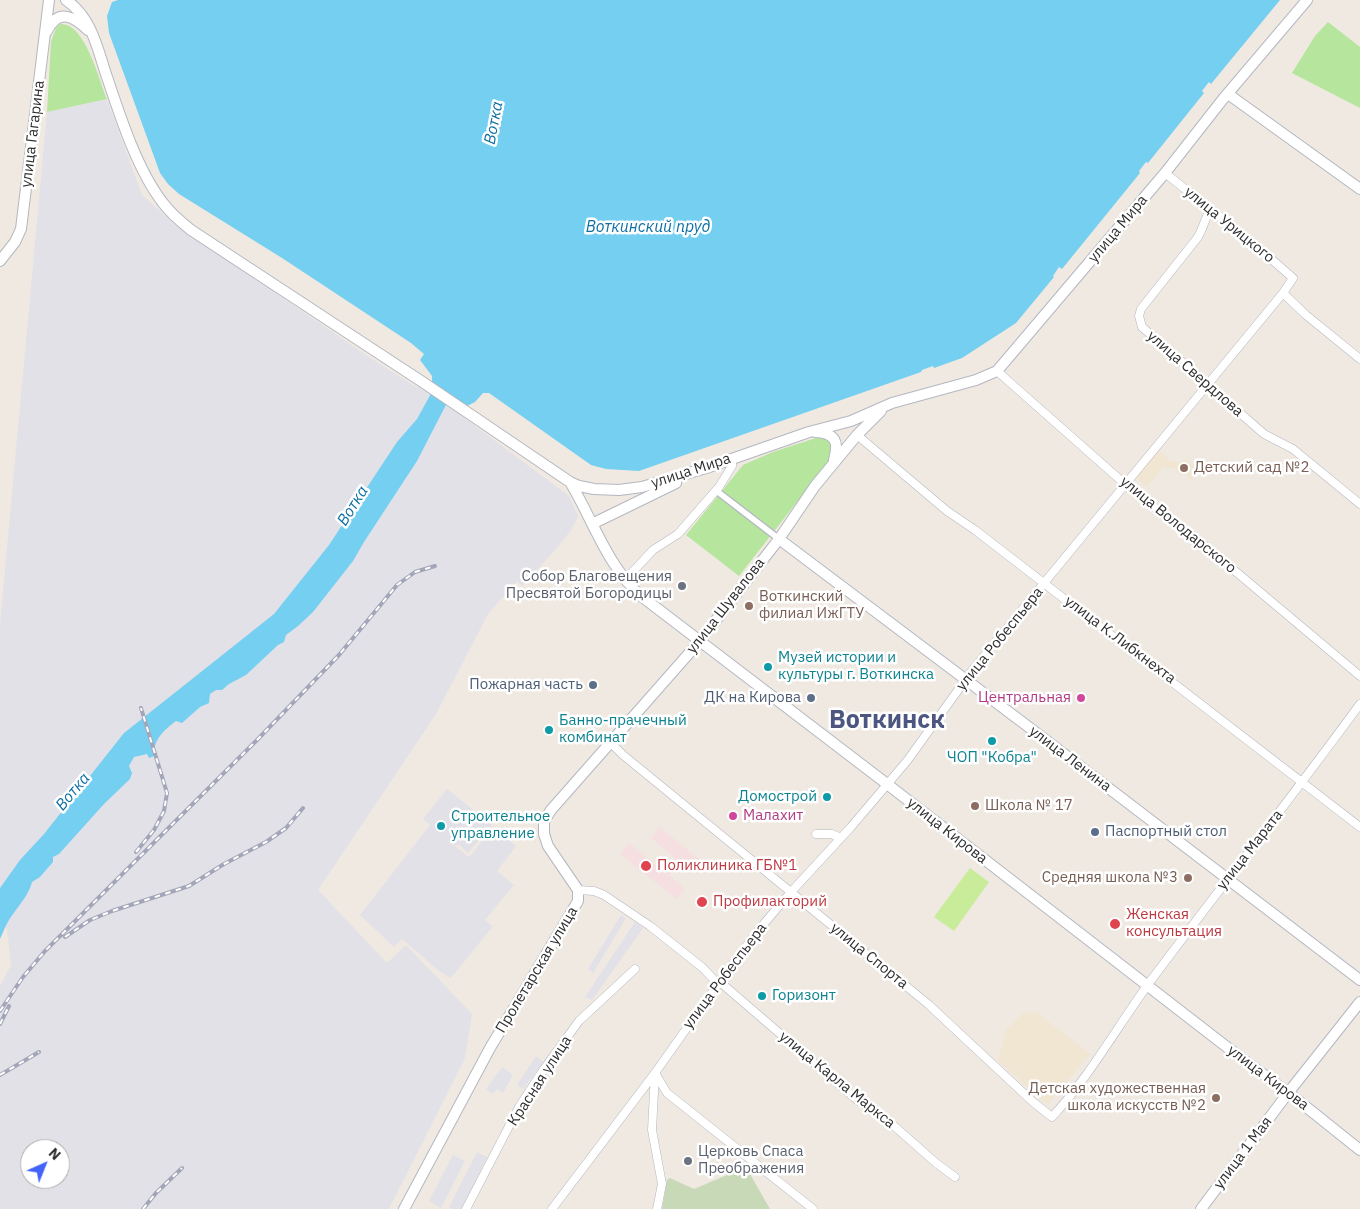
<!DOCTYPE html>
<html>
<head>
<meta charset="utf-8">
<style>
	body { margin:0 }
	#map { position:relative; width:1360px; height:1209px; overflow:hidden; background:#efe9e1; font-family:"IBM Plex Sans",sans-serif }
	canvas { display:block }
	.north { position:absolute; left:20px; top:1139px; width:50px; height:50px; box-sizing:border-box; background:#fff; border:1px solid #ababab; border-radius:50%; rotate:44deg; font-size:14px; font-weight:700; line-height:20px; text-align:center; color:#2e2e2e }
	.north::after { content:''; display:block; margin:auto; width:18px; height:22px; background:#4264fb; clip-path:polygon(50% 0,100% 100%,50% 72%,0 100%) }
</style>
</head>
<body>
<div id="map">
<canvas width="1360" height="1209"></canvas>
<div class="north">N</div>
</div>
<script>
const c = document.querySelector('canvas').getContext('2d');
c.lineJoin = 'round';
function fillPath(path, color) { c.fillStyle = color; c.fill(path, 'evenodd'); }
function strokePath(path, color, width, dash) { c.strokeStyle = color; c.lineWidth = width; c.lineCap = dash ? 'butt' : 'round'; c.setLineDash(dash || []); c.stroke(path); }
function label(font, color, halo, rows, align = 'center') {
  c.font = font + ' "IBM Plex Sans",sans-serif'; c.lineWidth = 5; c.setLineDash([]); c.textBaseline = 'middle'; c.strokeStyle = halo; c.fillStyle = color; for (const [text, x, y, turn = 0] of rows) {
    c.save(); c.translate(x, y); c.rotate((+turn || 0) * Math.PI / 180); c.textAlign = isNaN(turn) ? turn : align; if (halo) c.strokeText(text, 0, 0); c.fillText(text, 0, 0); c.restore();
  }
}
fillPath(new Path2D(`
	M 107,99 L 142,195 L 176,225 L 369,357 L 416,387 L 425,386 L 452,403 L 459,414 L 569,496 L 578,516 L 572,529 L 556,549 L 522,586 L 517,581 L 488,614 L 436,714 L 318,890 L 387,963 L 406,945 L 472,1014 L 465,1058 L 389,1209 L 0,1209 L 0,986 L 11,965 L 7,929 L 0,924 L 0,624 L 47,112 ZM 30,1149 L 60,1149 L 60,1179 L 30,1179 Z
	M 447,789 L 492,825 L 468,853 L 458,844 L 456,846 L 441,835 L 469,857 L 493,828 L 516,846 L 497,871 L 514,885 L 485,920 L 493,926 L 451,978 L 439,971 L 402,939 L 394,947 L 360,915 L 430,825 L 423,819 Z
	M 621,915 L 626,918 L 593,973 L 588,969 Z
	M 635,922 L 643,928 L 592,1000 L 585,997 Z
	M 536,1056 L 543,1062 L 523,1089 L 517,1085 Z
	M 502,1067 L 513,1075 L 503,1093 L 497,1089 L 493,1094 L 486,1089 Z
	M 477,1152 L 487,1157 L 462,1209 L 452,1209 L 449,1207 Z
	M 453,1155 L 465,1161 L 441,1208 L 429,1201 Z`), '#e3e1e8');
fillPath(new Path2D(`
	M 1158,450 L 1169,459 L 1168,461 L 1182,462 L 1186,459 L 1198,469 L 1192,480 L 1183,472 L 1181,476 L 1175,472 L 1178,469 L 1163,467 L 1147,487 L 1136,478 Z
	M 1036,1012 L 1090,1054 L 1047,1105 L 998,1060 L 1006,1030 L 1023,1013 Z`), '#f0e6d1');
fillPath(new Path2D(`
	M 660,827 L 701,861 L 693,872 L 680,861 L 669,875 L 685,889 L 677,899 L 620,854 L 629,843 L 665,873 L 676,859 L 651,838 Z`), '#f5dfe0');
fillPath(new Path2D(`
	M 1328,22 L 1360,47 L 1360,108 L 1292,73 L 1315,36 Z
	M 60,24 C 85,22 99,80 107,99 L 47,112 L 51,42 L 56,28 Z
	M 819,437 L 834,442 L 833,456 L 739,576 L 686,535 L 743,465 L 773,452 Z`), '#b6e59e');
fillPath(new Path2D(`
	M 746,1167 L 770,1209 L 662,1209 L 667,1180 L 670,1178 L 694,1189 Z`), '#c8d9b8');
fillPath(new Path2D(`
	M 970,868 L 989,882 L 954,931 L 934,917 Z`), '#c9ec9a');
fillPath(new Path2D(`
	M 118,0 L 1280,0 L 1211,84 L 1209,82 L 1202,91 L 1204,93 L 1148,163 L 1146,162 L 1139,171 L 1140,173 L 1062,269 L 1059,267 L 1053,276 L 1054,277 L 1016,323 L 962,358 L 934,368 L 933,366 L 922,370 L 921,372 L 639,471 L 606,469 L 591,465 L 489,393 L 483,393 L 475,402 L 467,406 L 432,382 L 432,376 L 420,360 L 424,354 L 411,343 L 282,258 L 179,194 L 168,184 L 160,173 L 109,33 L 107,16 L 112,2 Z
	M 433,390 L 448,401 L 417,461 L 364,542 L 353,561 L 313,612 L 298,626 L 286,635 L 284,642 L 278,645 L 246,675 L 229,684 L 222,690 L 216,690 L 210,694 L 209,703 L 200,707 L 182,723 L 176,721 C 163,731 153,740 154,756 L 149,758 L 147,754 L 134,757 L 129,766 L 132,773 L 130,779 L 104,804 L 59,854 L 53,857 L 53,862 L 40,877 L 32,882 C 28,897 17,907 9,920 C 5,926 3,933 0,939 L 0,888 L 20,860 L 44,834 L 124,733 L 274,614 L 329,545 L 397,442 L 417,419 Z`), '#75cff0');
const pedestrian = new Path2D(`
	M 718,492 L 779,539`);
const minor = new Path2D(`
	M 1210,210 C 1205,219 1203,228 1198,237 L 1141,309 L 1139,316 L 1142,327 L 1264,434 L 1293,449 L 1360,504
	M 1283,293 L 1306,315 L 1360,359
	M 997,371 L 1126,485 L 1180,527 L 1191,534 L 1360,676
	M 857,435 L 947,511 L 975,530 L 1360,827
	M 625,580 L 653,550 L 678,534 L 719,487 L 732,466 L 732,458
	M 611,743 L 623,755 L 928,1004 L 1033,1102 L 1052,1117 C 1091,1075 1118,1025 1152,979 C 1221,887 1292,797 1360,704
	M 816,834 L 832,834 L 841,838
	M 578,890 L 594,891 L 604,895 L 650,926 L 703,968 L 718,984
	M 720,982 L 856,1099 L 893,1125 L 936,1163 L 955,1177
	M 655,1073 L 667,1093 L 813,1209
	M 655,1073 L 652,1130 L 662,1184 L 657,1209
	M 466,1209 L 519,1107 L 544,1069 L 579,1021 L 635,969
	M 552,1209 L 655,1073 L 718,984 L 756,933 L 791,892 L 851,827 L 907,761 L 974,668 L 1283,293 L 1293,278 L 1254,244 L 1165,173`);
const secondary = new Path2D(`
	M 66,0 C 93,18 98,52 108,80 C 121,119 138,171 163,203 C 171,214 181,222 191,230 L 424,383 L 570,482 L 579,486 L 594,489 L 619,490 L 642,487 L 706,468 L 809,432 L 851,421 L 892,403 L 976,380 L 997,371 L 1165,173 L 1223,99 L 1307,0
	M 47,31 C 58,8 73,16 88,30
	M 1228,94 L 1360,189
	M 0,261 L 15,242 L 21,229 L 49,0
	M 815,432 C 836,433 839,442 834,460
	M 570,482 C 593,520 607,566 641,596 L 887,784 L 1232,1051 L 1295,1098 L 1360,1150
	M 592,524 L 676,483
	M 779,539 L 1026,725 L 1360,980
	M 404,1209 L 490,1048 L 578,901 L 578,890 L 548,846 L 544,834 L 544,821 L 551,810 L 699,642 L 779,539 L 815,486 L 857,435 L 881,411
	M 1201,1209 L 1288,1093 L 1360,1002`);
strokePath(pedestrian, '#b4b7c1', 8);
strokePath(minor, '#b4b7c1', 9);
strokePath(secondary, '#b4b7c1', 12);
strokePath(pedestrian, '#fff', 5.5);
strokePath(minor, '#fff', 8);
strokePath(secondary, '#fff', 10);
const rail = new Path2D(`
	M 136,852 L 154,830 L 164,811 L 167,793 L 141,708
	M 65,937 L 90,920 L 112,911 L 189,886 L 224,864 L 266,842 L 286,828 L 303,808
	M 0,1011 L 23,977 L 45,951 L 258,739 L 339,655 L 397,585 L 415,572 L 435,566
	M 0,1024 L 9,1006
	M 0,1075 L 39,1052
	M 143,1209 L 156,1193 L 182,1168`);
strokePath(rail, '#a3a6b8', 4);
strokePath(rail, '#fff', 2, [5.5]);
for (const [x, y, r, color] of [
	[1184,468,5,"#8d6e63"],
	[682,586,5,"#6b7280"],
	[749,606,5,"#8d6e63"],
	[768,667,5,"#0f9aa8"],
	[593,685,5,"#5c6f8a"],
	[811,698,5,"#5c6f8a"],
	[1081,698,5,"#d1479c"],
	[549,730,5,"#0f9aa8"],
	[992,741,5,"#0f9aa8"],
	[827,797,5,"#0f9aa8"],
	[975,806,5,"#8d6e63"],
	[733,816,5,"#d1479c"],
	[441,826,5,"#0f9aa8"],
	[1095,832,5,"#5c6f8a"],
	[646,866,6,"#e0444e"],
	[1188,878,5,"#8d6e63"],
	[702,902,6,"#e0444e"],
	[1115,924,6,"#e0444e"],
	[762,996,5,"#0f9aa8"],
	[1216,1098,5,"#8d6e63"],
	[688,1161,5,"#6b7280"]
]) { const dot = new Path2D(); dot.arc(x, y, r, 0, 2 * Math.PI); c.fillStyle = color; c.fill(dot); strokePath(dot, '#fff', 2); }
label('15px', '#2e2e2e', '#fff', [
	["улица Гагарина",33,134,-83],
	["улица Урицкого",1229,225,39],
	["улица Мира",1118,229,-50],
	["улица Свердлова",1195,374,41],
	["улица Мира",691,471,-18],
	["улица Володарского",1178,525,39],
	["улица Шувалова",726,606,-52],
	["улица Робеспьера",1000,639,-51],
	["улица К.Либкнехта",1120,640,37],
	["улица Ленина",1070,759,37],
	["улица Кирова",947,831,38],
	["улица Марата",1250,850,-52],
	["улица Спорта",869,956,39],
	["Пролетарская улица",537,970,-59],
	["улица Робеспьера",725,976,-53],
	["улица Кирова",1268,1078,37],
	["улица Карла Маркса",837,1080,39],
	["Красная улица",540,1081,-57],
	["улица 1 Мая",1243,1153,-53]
]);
label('15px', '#785e54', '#fff', [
	["Детский сад №2",1194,468],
	["Воткинский",759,597],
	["филиал ИжГТУ",759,614],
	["Школа № 17",985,806],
	["Средняя школа №3",1178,878,"right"],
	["Детская художественная",1206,1089,"right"],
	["школа искусств №2",1206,1106,"right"]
], 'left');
label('15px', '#5b616d', '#fff', [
	["Собор Благовещения",672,577],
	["Пресвятой Богородицы",672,594],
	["Церковь Спаса",698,1152,"left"],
	["Преображения",698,1169,"left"]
], 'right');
label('15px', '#0d838f', '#fff', [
	["Музей истории и",778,658],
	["культуры г. Воткинска",778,675],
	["Банно-прачечный",559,721],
	["комбинат",559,738],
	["ЧОП \"Кобра\"",992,758,"center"],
	["Домострой",817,797,"right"],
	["Строительное",451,817],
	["управление",451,834],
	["Горизонт",772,996]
], 'left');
label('15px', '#4e5e75', '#fff', [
	["Пожарная часть",583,685],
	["ДК на Кирова",801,698],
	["Паспортный стол",1105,832,"left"]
], 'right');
label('15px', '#b23c85', '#fff', [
	["Центральная",1071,698],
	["Малахит",743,816,"left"]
], 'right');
label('15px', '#be3a42', '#fff', [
	["Поликлиника ГБ№1",657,866],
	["Профилакторий",713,902],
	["Женская",1126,915],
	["консультация",1126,932]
], 'left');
label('italic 16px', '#0d6fa3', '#fff', [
	["Вотка",494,123,-79],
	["Воткинский пруд",648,227],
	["Вотка",353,506,-58],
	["Вотка",73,792,-50]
]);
label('bold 25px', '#4d5680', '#fff', [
	["Воткинск",887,721]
]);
</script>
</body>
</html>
